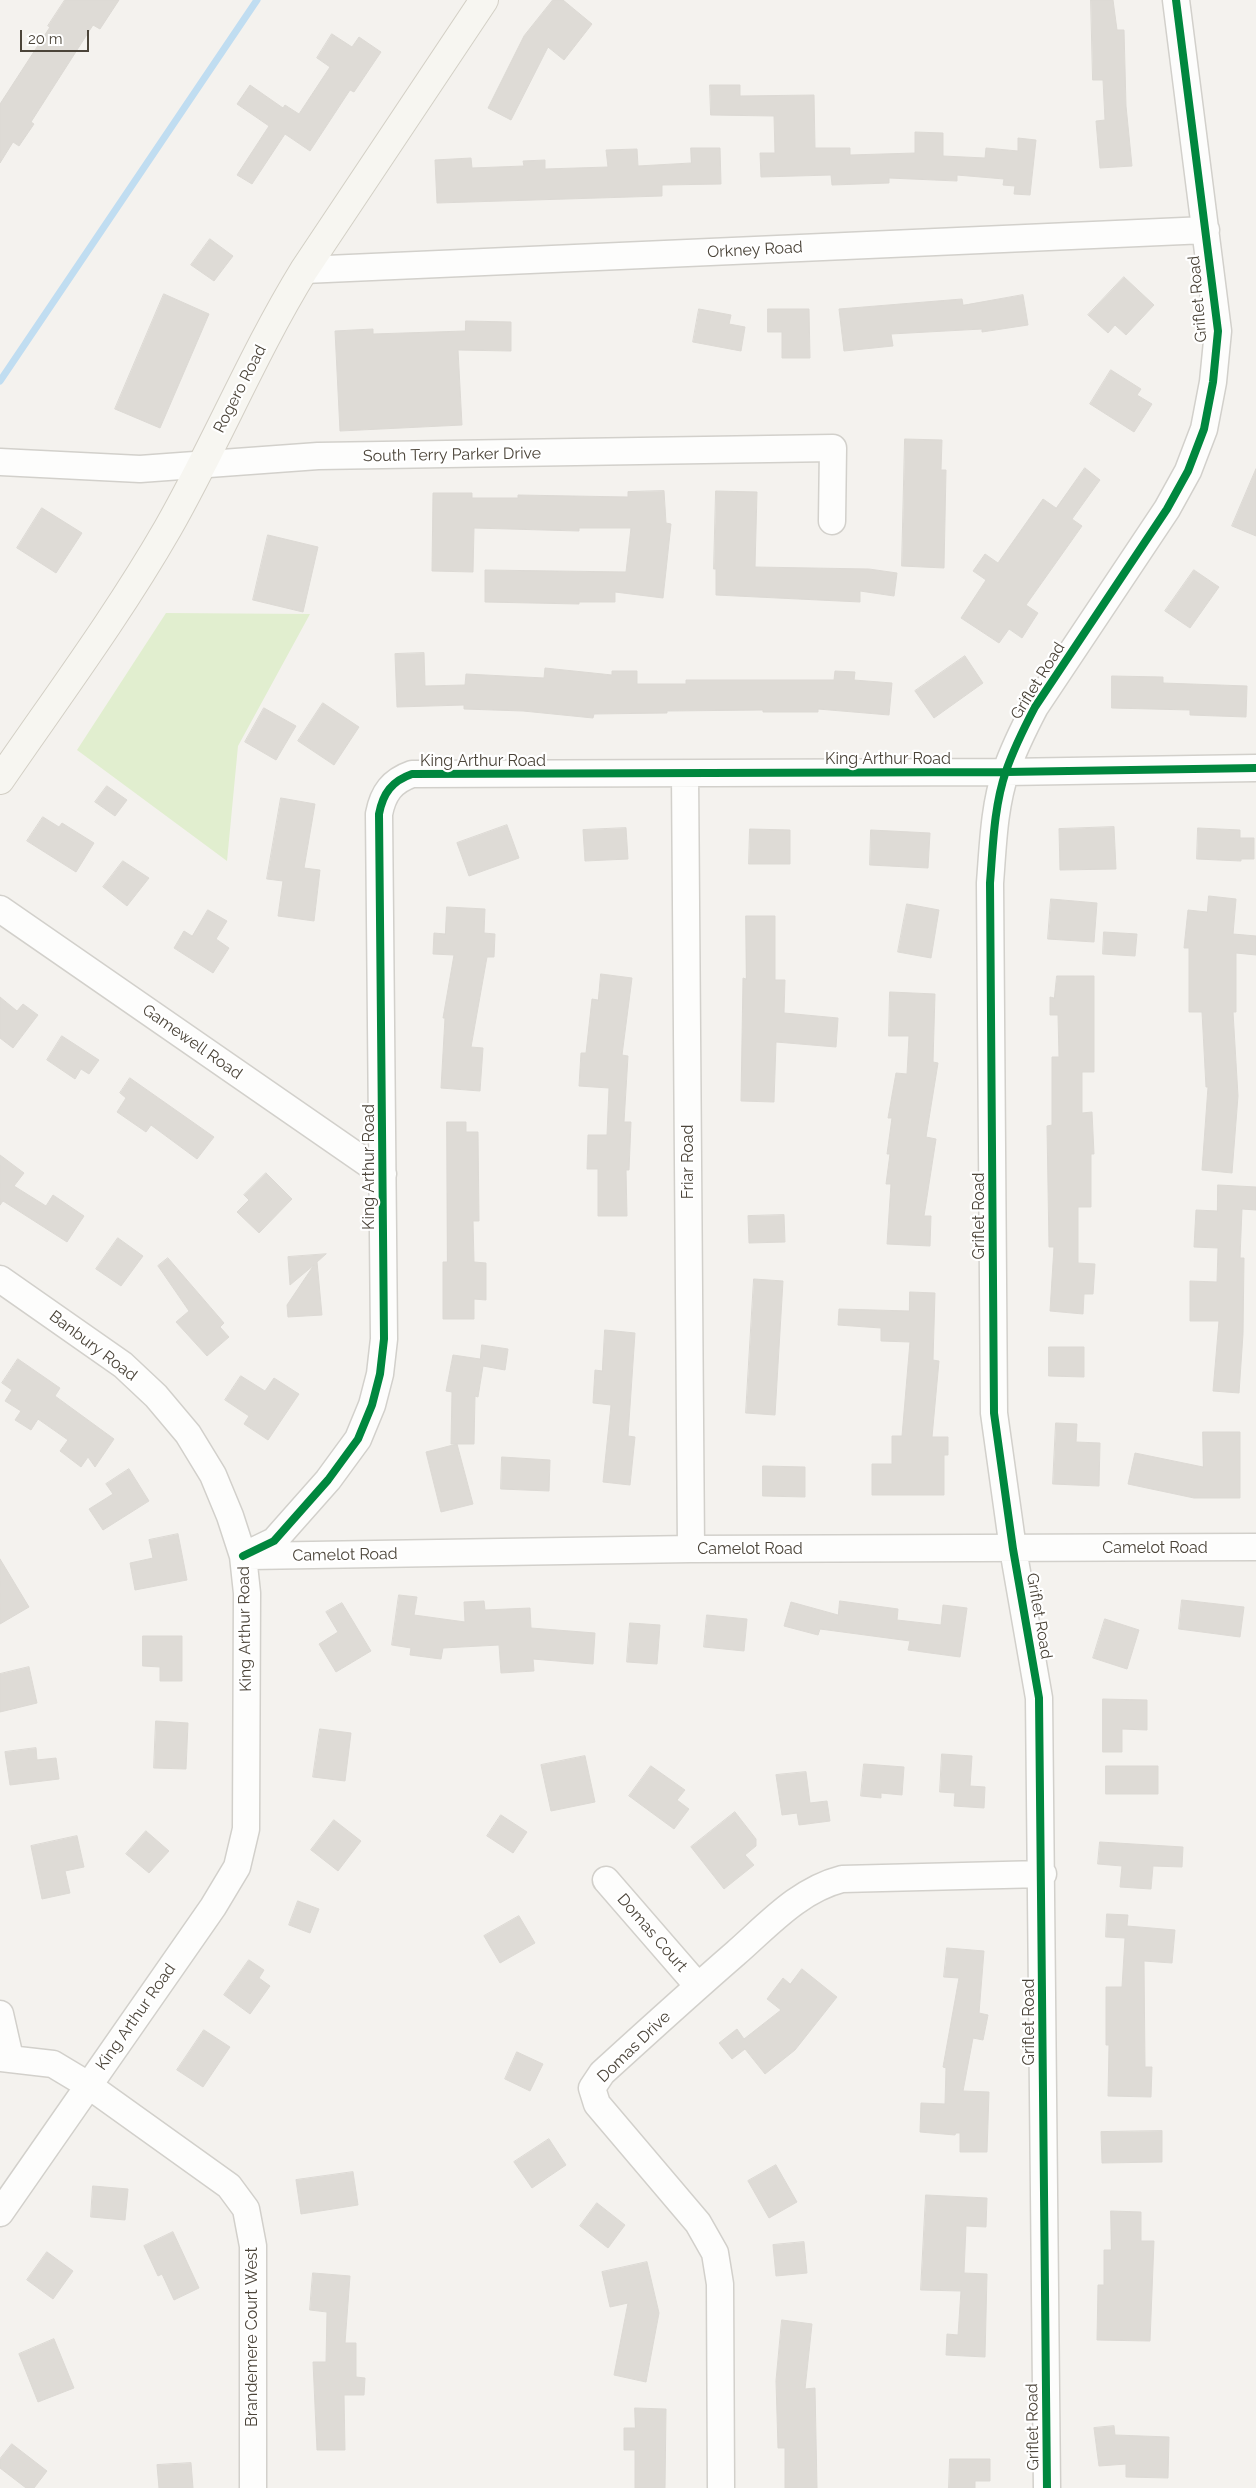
<!DOCTYPE html>
<html>
<head>
<meta charset="utf-8">
<style>
	body { margin:0 }
	#map { position:relative; width:1256px; height:2488px; overflow:hidden; background:#f4f2ee; font-family:Raleway,sans-serif }
	canvas { display:block }
	.scale { position:absolute; left:20px; top:30px; width:69px; height:22px; box-sizing:border-box; border:2px solid #4b4439; border-top:0; padding-left:6px; font-size:15px; line-height:18px; white-space:nowrap; color:#4b4439; -webkit-text-stroke:4px #fff; paint-order:stroke }
</style>
</head>
<body>
<div id="map">
<canvas width="1256" height="2488"></canvas>
<div class="scale">20 m</div>
</div>
<script>
const c = document.querySelector('canvas').getContext('2d');
c.lineJoin = 'round';
function fillPath(path, color) { c.fillStyle = color; c.fill(path, 'evenodd'); }
function strokePath(path, color, width, dash) { c.strokeStyle = color; c.lineWidth = width; c.lineCap = dash ? 'butt' : 'round'; c.setLineDash(dash || []); c.stroke(path); }
function label(font, color, halo, rows, align = 'center') {
  c.font = font + ' Raleway,sans-serif'; c.lineWidth = 4.5; c.setLineDash([]); c.textBaseline = 'middle'; c.strokeStyle = halo; c.fillStyle = color; for (const [text, x, y, turn = 0] of rows) {
    c.save(); c.translate(x, y); c.rotate((+turn || 0) * Math.PI / 180); c.textAlign = isNaN(turn) ? turn : align; if (halo) c.strokeText(text, 0, 0); c.fillText(text, 0, 0); c.restore();
  }
}
fillPath(new Path2D(`
	M 166,613 L 310,614 L 238,746 L 227,861 L 77,750 Z`), '#e1eecf');
strokePath(new Path2D(`
	M 0,381 L 257,0`), '#c0ddf1', 7);
const building = new Path2D(`
	M 65,0 L 119,0 L 100,29 L 93,25 L 31,122 L 34,124 L 19,146 L 13,142 L 0,163 L 0,104 L 50,27 L 48,26 Z
	M 553,0 L 563,0 L 592,24 L 564,60 L 548,47 L 511,120 L 488,108 L 524,36 Z
	M 1091,0 L 1113,0 L 1117,30 L 1124,30 L 1126,106 L 1132,166 L 1100,168 L 1096,121 L 1105,120 L 1103,80 L 1093,80 Z
	M 332,34 L 352,47 L 359,37 L 381,52 L 354,92 L 350,90 L 310,151 L 285,134 L 252,184 L 237,175 L 269,126 L 237,104 L 250,85 L 283,108 L 285,105 L 299,114 L 330,67 L 317,58 Z
	M 710,85 L 740,85 L 740,96 L 814,95 L 815,148 L 850,148 L 850,155 L 915,153 L 915,132 L 943,133 L 943,156 L 985,158 L 986,148 L 1018,151 L 1018,138 L 1036,140 L 1030,195 L 1014,194 L 1015,186 L 1003,185 L 1004,179 L 957,175 L 957,181 L 889,178 L 889,183 L 832,185 L 831,175 L 761,177 L 760,153 L 775,153 L 774,116 L 711,115 Z
	M 691,148 L 720,148 L 721,184 L 662,185 L 662,196 L 437,203 L 435,160 L 471,158 L 472,168 L 524,166 L 523,161 L 545,160 L 545,169 L 608,167 L 606,150 L 637,149 L 638,166 L 691,163 Z
	M 210,239 L 233,256 L 214,281 L 191,265 Z
	M 1124,277 L 1154,305 L 1126,335 L 1115,325 L 1108,333 L 1088,315 Z
	M 164,294 L 209,314 L 160,428 L 115,409 Z
	M 1023,295 L 1028,325 L 982,332 L 982,329 L 891,334 L 893,346 L 844,351 L 839,309 L 962,299 L 963,305 Z
	M 699,309 L 731,315 L 729,324 L 745,327 L 741,351 L 693,342 Z
	M 768,309 L 809,309 L 810,358 L 782,358 L 782,332 L 768,332 Z
	M 466,321 L 511,322 L 511,351 L 458,350 L 462,425 L 340,431 L 335,331 L 373,329 L 373,334 L 465,331 Z
	M 1111,370 L 1141,389 L 1137,395 L 1152,404 L 1134,432 L 1090,404 Z
	M 905,439 L 942,440 L 941,470 L 946,470 L 944,568 L 902,566 Z
	M 1085,468 L 1100,480 L 1072,519 L 1082,526 L 1026,605 L 1038,613 L 1022,638 L 1009,629 L 999,643 L 961,618 L 986,580 L 973,571 L 985,554 L 998,563 L 1043,499 L 1056,508 Z
	M 1256,469 L 1256,536 L 1232,526 Z
	M 664,491 L 666,523 L 671,524 L 663,598 L 615,592 L 615,602 L 579,602 L 579,604 L 485,602 L 485,570 L 626,572 L 631,528 L 579,528 L 579,531 L 474,528 L 473,572 L 432,571 L 433,493 L 472,493 L 472,498 L 518,498 L 518,495 L 628,497 L 628,492 Z
	M 716,491 L 757,492 L 755,567 L 869,569 L 897,573 L 894,596 L 860,591 L 860,602 L 716,595 L 716,569 L 714,569 Z
	M 42,508 L 82,533 L 56,573 L 17,548 Z
	M 268,535 L 318,547 L 303,612 L 253,600 Z
	M 1194,570 L 1219,587 L 1190,628 L 1165,611 Z
	M 424,653 L 425,686 L 465,685 L 466,674 L 544,678 L 545,668 L 612,675 L 612,671 L 637,671 L 637,684 L 686,684 L 686,680 L 834,680 L 835,671 L 855,672 L 854,680 L 892,683 L 889,715 L 818,709 L 818,712 L 763,712 L 763,710 L 667,711 L 667,713 L 594,714 L 593,718 L 523,711 L 464,709 L 464,705 L 397,707 L 395,654 Z
	M 965,656 L 983,683 L 934,718 L 915,691 Z
	M 1112,676 L 1163,677 L 1163,683 L 1247,686 L 1246,717 L 1190,715 L 1190,710 L 1112,708 Z
	M 323,703 L 359,727 L 334,765 L 298,741 Z
	M 264,708 L 296,726 L 276,760 L 245,742 Z
	M 107,786 L 127,800 L 115,816 L 95,802 Z
	M 281,798 L 315,804 L 304,868 L 320,870 L 314,921 L 278,916 L 283,881 L 267,879 Z
	M 43,817 L 59,827 L 62,823 L 94,843 L 76,872 L 27,841 Z
	M 507,825 L 519,858 L 469,876 L 457,843 Z
	M 1114,827 L 1116,869 L 1060,870 L 1059,829 Z
	M 626,828 L 628,859 L 585,861 L 583,830 Z
	M 1198,828 L 1240,830 L 1240,838 L 1254,838 L 1254,859 L 1241,859 L 1241,861 L 1197,859 Z
	M 750,829 L 790,830 L 790,864 L 749,864 Z
	M 871,830 L 930,833 L 928,868 L 870,865 Z
	M 123,861 L 149,878 L 127,906 L 103,887 Z
	M 1209,896 L 1236,899 L 1233,934 L 1256,936 L 1256,955 L 1236,953 L 1236,1012 L 1233,1012 L 1238,1096 L 1232,1173 L 1202,1170 L 1208,1087 L 1206,1087 L 1202,1012 L 1189,1012 L 1189,948 L 1184,948 L 1188,910 L 1207,912 Z
	M 1051,899 L 1097,903 L 1094,942 L 1048,939 Z
	M 907,904 L 939,910 L 931,958 L 898,952 Z
	M 447,907 L 485,909 L 484,933 L 495,934 L 494,957 L 487,957 L 471,1047 L 483,1048 L 480,1091 L 441,1088 L 445,1018 L 443,1018 L 454,955 L 433,954 L 434,933 L 445,934 Z
	M 208,910 L 227,921 L 216,939 L 229,948 L 213,973 L 174,948 L 184,931 L 192,936 Z
	M 746,916 L 775,916 L 775,980 L 785,980 L 784,1013 L 838,1018 L 836,1047 L 776,1042 L 774,1102 L 741,1101 L 743,978 L 746,979 Z
	M 1104,932 L 1137,934 L 1135,956 L 1103,954 Z
	M 601,974 L 632,978 L 622,1055 L 628,1056 L 624,1122 L 631,1122 L 629,1170 L 626,1170 L 627,1216 L 598,1216 L 598,1169 L 587,1169 L 588,1135 L 607,1135 L 609,1088 L 579,1086 L 581,1053 L 586,1053 L 592,999 L 598,1000 Z
	M 1057,976 L 1094,976 L 1094,1072 L 1082,1072 L 1082,1113 L 1092,1112 L 1094,1154 L 1091,1154 L 1091,1207 L 1078,1207 L 1078,1263 L 1095,1264 L 1093,1294 L 1084,1294 L 1083,1314 L 1050,1311 L 1054,1247 L 1049,1247 L 1047,1126 L 1052,1125 L 1052,1057 L 1059,1057 L 1058,1015 L 1050,1015 L 1050,997 L 1054,998 Z
	M 890,992 L 935,994 L 933,1062 L 938,1063 L 926,1137 L 936,1139 L 924,1216 L 931,1216 L 930,1246 L 887,1244 L 891,1184 L 886,1184 L 890,1154 L 887,1154 L 892,1118 L 888,1118 L 896,1073 L 907,1074 L 909,1036 L 889,1036 Z
	M 0,997 L 17,1011 L 23,1004 L 38,1015 L 13,1048 L 0,1038 Z
	M 62,1036 L 99,1060 L 89,1074 L 81,1069 L 75,1079 L 47,1060 Z
	M 130,1078 L 214,1137 L 197,1159 L 151,1125 L 146,1132 L 117,1112 L 126,1098 L 120,1093 Z
	M 447,1122 L 466,1122 L 466,1132 L 478,1132 L 479,1221 L 473,1221 L 474,1262 L 486,1263 L 486,1300 L 474,1299 L 474,1319 L 443,1319 L 443,1262 L 447,1262 Z
	M 0,1155 L 24,1173 L 14,1186 L 46,1206 L 53,1195 L 84,1216 L 67,1242 L 3,1201 L 0,1205 Z
	M 266,1173 L 292,1199 L 259,1233 L 237,1212 L 249,1200 L 244,1195 Z
	M 1218,1185 L 1256,1187 L 1256,1210 L 1242,1209 L 1240,1258 L 1244,1258 L 1243,1334 L 1239,1393 L 1213,1391 L 1219,1321 L 1190,1321 L 1190,1281 L 1217,1282 L 1218,1248 L 1194,1247 L 1196,1210 L 1217,1211 Z
	M 784,1215 L 785,1242 L 749,1243 L 748,1216 Z
	M 118,1238 L 143,1256 L 121,1286 L 96,1269 Z
	M 326,1254 L 317,1262 L 322,1315 L 288,1317 L 287,1305 L 314,1265 L 290,1285 L 288,1257 Z
	M 168,1258 L 224,1323 L 220,1327 L 229,1337 L 207,1356 L 176,1322 L 189,1311 L 158,1266 Z
	M 754,1279 L 783,1281 L 775,1415 L 746,1413 Z
	M 910,1292 L 935,1293 L 933,1360 L 939,1361 L 932,1437 L 948,1437 L 948,1455 L 944,1455 L 944,1495 L 872,1495 L 872,1464 L 892,1464 L 892,1436 L 902,1436 L 910,1342 L 881,1341 L 881,1328 L 838,1325 L 839,1309 L 909,1311 Z
	M 605,1330 L 635,1333 L 628,1436 L 635,1437 L 630,1485 L 603,1482 L 611,1405 L 593,1403 L 595,1370 L 602,1371 Z
	M 482,1345 L 508,1349 L 505,1370 L 483,1366 L 478,1397 L 475,1396 L 474,1444 L 457,1444 L 473,1504 L 441,1512 L 426,1452 L 457,1444 L 451,1444 L 452,1392 L 446,1391 L 453,1355 L 480,1359 Z
	M 1049,1347 L 1084,1347 L 1084,1377 L 1049,1376 Z
	M 18,1359 L 60,1388 L 55,1396 L 114,1439 L 95,1467 L 88,1457 L 81,1467 L 60,1451 L 68,1440 L 38,1419 L 31,1430 L 15,1420 L 21,1411 L 5,1401 L 12,1390 L 2,1383 Z
	M 241,1376 L 265,1391 L 274,1378 L 299,1394 L 268,1440 L 244,1424 L 249,1416 L 225,1400 Z
	M 1056,1423 L 1077,1424 L 1076,1442 L 1100,1443 L 1099,1486 L 1053,1484 Z
	M 1203,1432 L 1240,1432 L 1240,1498 L 1194,1498 L 1128,1484 L 1135,1453 L 1203,1467 Z
	M 502,1457 L 550,1460 L 549,1491 L 501,1489 Z
	M 763,1466 L 805,1467 L 805,1497 L 763,1496 Z
	M 129,1469 L 149,1501 L 103,1530 L 89,1509 L 113,1494 L 106,1484 Z
	M 178,1534 L 187,1580 L 135,1590 L 130,1563 L 153,1558 L 149,1540 Z
	M 0,1559 L 29,1607 L 0,1624 Z
	M 399,1595 L 417,1597 L 414,1615 L 465,1622 L 464,1602 L 484,1601 L 485,1610 L 530,1608 L 531,1628 L 595,1633 L 593,1664 L 533,1659 L 534,1671 L 501,1673 L 499,1645 L 443,1648 L 441,1659 L 410,1655 L 411,1648 L 392,1645 Z
	M 1182,1600 L 1244,1607 L 1240,1637 L 1179,1629 Z
	M 840,1601 L 898,1609 L 897,1620 L 941,1625 L 943,1605 L 967,1608 L 960,1657 L 908,1650 L 910,1641 L 820,1629 L 818,1635 L 784,1626 L 791,1602 L 838,1615 Z
	M 342,1603 L 371,1651 L 336,1672 L 319,1644 L 338,1632 L 326,1612 Z
	M 707,1615 L 747,1619 L 744,1651 L 704,1647 Z
	M 1105,1619 L 1139,1630 L 1127,1669 L 1093,1658 Z
	M 630,1623 L 660,1625 L 657,1664 L 627,1662 Z
	M 143,1636 L 182,1636 L 182,1681 L 160,1681 L 160,1667 L 143,1666 Z
	M 29,1667 L 37,1703 L 0,1712 L 0,1674 Z
	M 1103,1699 L 1147,1700 L 1147,1730 L 1122,1729 L 1122,1752 L 1103,1752 Z
	M 156,1721 L 188,1723 L 186,1769 L 154,1768 Z
	M 320,1729 L 351,1733 L 345,1781 L 313,1777 Z
	M 36,1748 L 37,1760 L 56,1758 L 59,1779 L 10,1785 L 5,1752 Z
	M 942,1754 L 972,1756 L 970,1786 L 985,1787 L 984,1808 L 954,1806 L 955,1793 L 940,1792 Z
	M 585,1756 L 595,1802 L 551,1811 L 541,1765 Z
	M 864,1764 L 904,1767 L 902,1795 L 881,1793 L 881,1798 L 861,1796 Z
	M 651,1766 L 685,1790 L 677,1800 L 689,1809 L 674,1829 L 629,1796 Z
	M 1106,1766 L 1158,1766 L 1158,1794 L 1106,1794 Z
	M 806,1772 L 810,1803 L 827,1801 L 830,1821 L 799,1825 L 797,1813 L 782,1815 L 776,1775 Z
	M 735,1812 L 756,1839 L 756,1846 L 745,1855 L 754,1865 L 724,1889 L 691,1847 Z
	M 501,1815 L 527,1832 L 513,1853 L 487,1836 Z
	M 334,1820 L 361,1841 L 338,1871 L 311,1850 Z
	M 146,1831 L 169,1851 L 149,1873 L 126,1854 Z
	M 77,1836 L 84,1867 L 65,1871 L 70,1893 L 42,1899 L 31,1846 Z
	M 1100,1842 L 1183,1847 L 1182,1867 L 1153,1866 L 1151,1889 L 1120,1887 L 1122,1866 L 1098,1864 Z
	M 298,1901 L 319,1909 L 310,1933 L 289,1925 Z
	M 1107,1914 L 1128,1915 L 1127,1926 L 1175,1930 L 1172,1963 L 1144,1961 L 1145,2067 L 1152,2067 L 1151,2097 L 1108,2096 L 1109,2045 L 1106,2045 L 1106,1987 L 1122,1987 L 1125,1938 L 1106,1937 Z
	M 519,1916 L 535,1943 L 500,1963 L 484,1936 Z
	M 947,1948 L 984,1951 L 979,2013 L 988,2015 L 983,2040 L 973,2038 L 963,2091 L 989,2092 L 987,2152 L 960,2152 L 960,2133 L 956,2133 L 955,2135 L 920,2132 L 921,2103 L 945,2104 L 946,2068 L 943,2067 L 959,1978 L 944,1977 Z
	M 249,1960 L 264,1970 L 259,1978 L 270,1986 L 250,2014 L 224,1995 Z
	M 802,1969 L 837,1997 L 795,2050 L 765,2074 L 745,2049 L 732,2059 L 719,2043 L 737,2029 L 744,2039 L 781,2010 L 767,1999 L 783,1978 L 790,1984 Z
	M 204,2030 L 230,2047 L 203,2087 L 177,2070 Z
	M 517,2052 L 543,2064 L 530,2091 L 505,2079 Z
	M 1162,2131 L 1162,2162 L 1102,2163 L 1101,2132 Z
	M 549,2139 L 566,2165 L 532,2188 L 514,2162 Z
	M 776,2165 L 797,2202 L 769,2218 L 748,2181 Z
	M 353,2172 L 358,2205 L 301,2214 L 296,2180 Z
	M 93,2186 L 128,2189 L 125,2220 L 91,2217 Z
	M 926,2195 L 987,2198 L 986,2227 L 966,2226 L 964,2273 L 987,2274 L 985,2357 L 946,2355 L 947,2334 L 958,2335 L 961,2291 L 921,2290 Z
	M 597,2203 L 625,2225 L 608,2248 L 580,2226 Z
	M 1111,2211 L 1141,2212 L 1141,2241 L 1154,2241 L 1150,2341 L 1097,2340 L 1098,2285 L 1104,2285 L 1104,2250 L 1111,2250 Z
	M 173,2232 L 199,2288 L 174,2300 L 162,2274 L 158,2276 L 144,2246 Z
	M 804,2242 L 807,2273 L 776,2276 L 773,2245 Z
	M 47,2252 L 73,2271 L 53,2299 L 27,2280 Z
	M 647,2262 L 659,2313 L 646,2382 L 614,2375 L 628,2303 L 610,2307 L 602,2272 Z
	M 313,2273 L 350,2276 L 345,2343 L 356,2343 L 356,2377 L 365,2378 L 364,2395 L 344,2395 L 345,2450 L 317,2450 L 313,2362 L 326,2362 L 327,2312 L 310,2310 Z
	M 782,2320 L 812,2324 L 805,2389 L 815,2388 L 817,2488 L 785,2488 L 785,2448 L 778,2448 L 776,2381 Z
	M 54,2339 L 74,2388 L 38,2402 L 19,2354 Z
	M 635,2408 L 666,2409 L 665,2488 L 635,2488 L 635,2450 L 624,2450 L 624,2428 L 635,2428 Z
	M 1114,2426 L 1115,2435 L 1169,2437 L 1168,2478 L 1126,2477 L 1126,2464 L 1099,2466 L 1094,2428 Z
	M 12,2444 L 47,2471 L 34,2488 L 26,2488 L 0,2468 L 0,2459 Z
	M 950,2459 L 990,2459 L 990,2481 L 975,2481 L 975,2488 L 949,2488 Z
	M 191,2463 L 193,2488 L 159,2488 L 157,2465 Z`);
fillPath(building, '#dedbd6');
strokePath(building, '#dcd9d4', 1);
const minor = new Path2D(`
	M 304,270 L 1206,230
	M 0,462 L 140,469 L 318,456 L 833,448 L 832,521
	M 685,774 L 691,1549
	M 0,909 L 383,1174
	M 0,1279 L 123,1365 L 156,1396 L 188,1434 L 213,1475 L 230,1516 L 243,1556 L 247,1593 L 246,1829 L 237,1867 L 213,1907 L 0,2213
	M 243,1556 L 274,1541 L 328,1480 L 358,1439 L 372,1405 L 380,1374 L 384,1339 L 379,814 C 383,793 392,781 412,774 L 1006,772 L 1256,768
	M 249,1556 L 691,1549 L 1256,1547
	M 606,1880 L 698,1986
	M 0,2014 L 10,2058
	M 0,2058 L 53,2064 L 88,2085 L 229,2186 L 246,2209 L 253,2246 L 253,2488
	M 721,2488 L 720,2284 L 715,2253 L 698,2223 L 597,2104 L 592,2088 L 602,2073 C 647,2032 691,1992 736,1953 C 769,1924 799,1890 842,1879 L 1043,1874
	M 1047,2488 L 1039,1698 L 1013,1549 L 994,1413 L 990,883 C 993,845 994,806 1006,771 C 1014,748 1024,728 1035,707 L 1167,509 L 1188,471 L 1204,429 L 1213,382 L 1218,331 L 1176,0`);
const secondary = new Path2D(`
	M 0,780 C 57,697 118,615 168,528 C 216,444 253,353 304,270 L 484,0`);
strokePath(minor, '#d2d0cb', 29);
strokePath(secondary, '#d3cfc5', 30);
strokePath(minor, '#fdfdfc', 26);
strokePath(secondary, '#f7f6f1', 28);
strokePath(new Path2D(`
	M 243,1556 L 274,1541 L 328,1480 L 358,1439 L 372,1405 L 380,1374 L 384,1339 L 379,814 C 383,793 392,781 412,774 L 1006,772 L 1256,768
	M 1047,2488 L 1039,1698 L 1013,1549 L 994,1413 L 990,883 C 993,845 994,806 1006,771 C 1014,748 1024,728 1035,707 L 1167,509 L 1188,471 L 1204,429 L 1213,382 L 1218,331 L 1176,0`), '#00873e', 8);
label('16px', '#4b4439', '#fff', [
	["Orkney Road",755,250,-3],
	["Griflet Road",1198,299,-95],
	["Rogero Road",240,389,-63],
	["South Terry Parker Drive",452,455,-1],
	["Griflet Road",1038,681,-58],
	["King Arthur Road",888,759],
	["King Arthur Road",483,761],
	["Gamewell Road",192,1042,35],
	["Friar Road",688,1162,-90],
	["King Arthur Road",369,1167,-90],
	["Griflet Road",979,1216,-90],
	["Banbury Road",93,1346,37],
	["Camelot Road",1155,1548],
	["Camelot Road",750,1549],
	["Camelot Road",345,1555,-1],
	["Griflet Road",1039,1616,80],
	["King Arthur Road",245,1629,-91],
	["Domas Court",652,1933,49],
	["King Arthur Road",136,2017,-55],
	["Griflet Road",1029,2022,-90],
	["Domas Drive",634,2047,-44],
	["Brandemere Court West",252,2337,-90],
	["Griflet Road",1033,2427,-91]
]);
</script>
</body>
</html>
